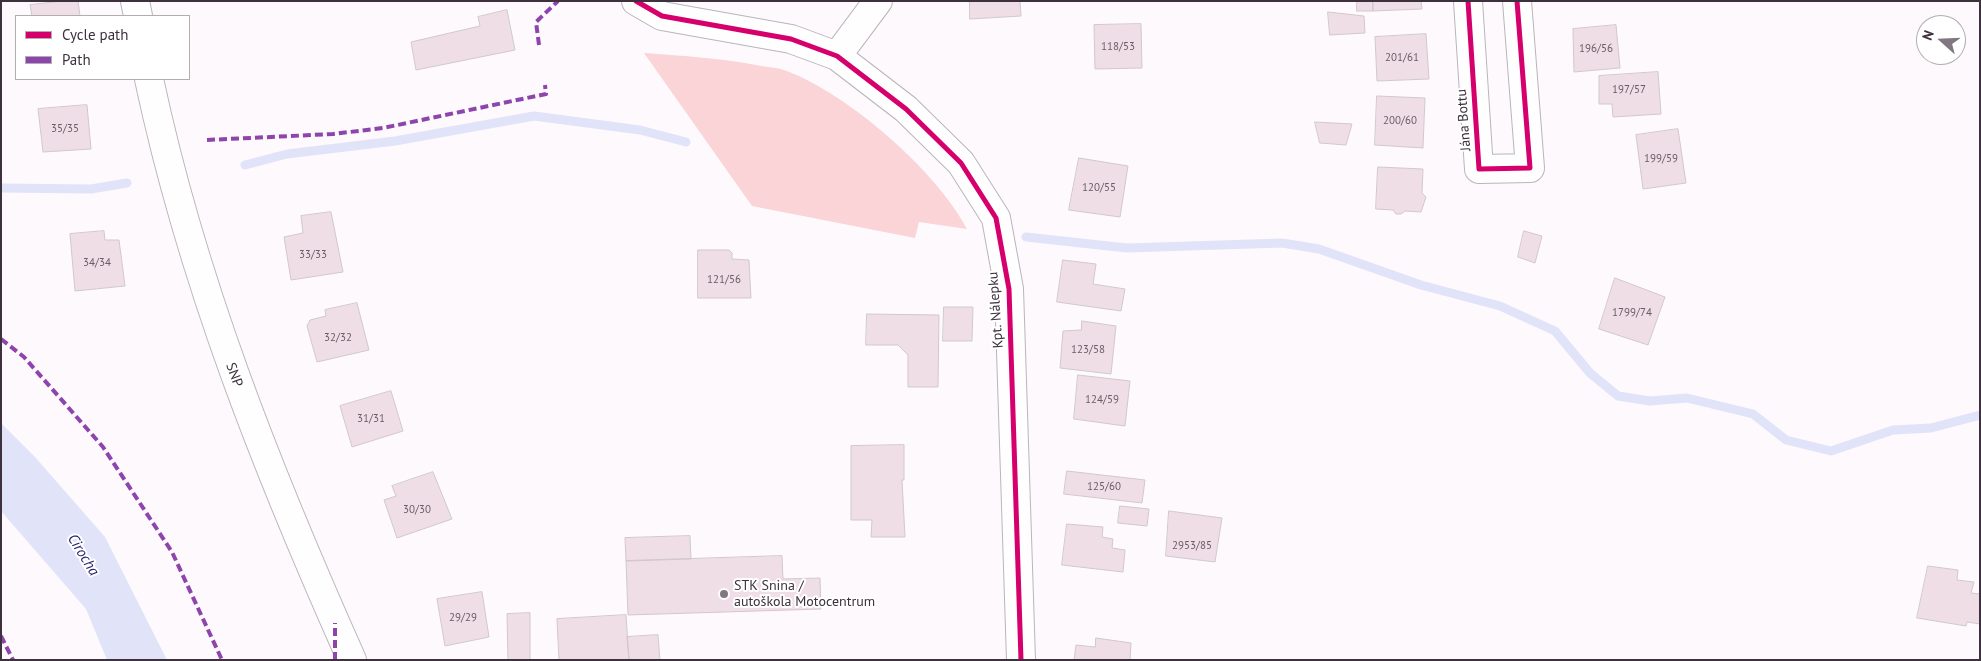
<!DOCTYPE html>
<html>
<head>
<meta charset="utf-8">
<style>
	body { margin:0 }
	#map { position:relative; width:1981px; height:661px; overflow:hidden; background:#fdf9fd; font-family:"PT Sans",sans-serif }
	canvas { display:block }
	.frame { position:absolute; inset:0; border:2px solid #3c313c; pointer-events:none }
	.legend { position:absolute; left:15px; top:15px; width:175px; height:65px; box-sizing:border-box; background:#fff; border:1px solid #b1adb1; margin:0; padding:6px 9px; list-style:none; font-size:15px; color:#3c313c }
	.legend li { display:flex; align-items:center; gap:10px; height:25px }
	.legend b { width:25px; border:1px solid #b1adb1 }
	.north { position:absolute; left:1916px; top:15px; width:50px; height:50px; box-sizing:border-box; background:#fff; border:1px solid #b1adb1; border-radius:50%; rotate:290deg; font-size:14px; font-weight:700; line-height:20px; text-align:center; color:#3c313c }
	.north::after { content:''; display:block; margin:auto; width:18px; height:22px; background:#807780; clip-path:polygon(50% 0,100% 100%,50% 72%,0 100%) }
</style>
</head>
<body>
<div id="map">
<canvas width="1981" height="661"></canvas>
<div class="frame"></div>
<ul class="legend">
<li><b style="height:6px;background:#d6006c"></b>Cycle path</li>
<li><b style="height:6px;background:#8e44ad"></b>Path</li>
</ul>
<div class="north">N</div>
</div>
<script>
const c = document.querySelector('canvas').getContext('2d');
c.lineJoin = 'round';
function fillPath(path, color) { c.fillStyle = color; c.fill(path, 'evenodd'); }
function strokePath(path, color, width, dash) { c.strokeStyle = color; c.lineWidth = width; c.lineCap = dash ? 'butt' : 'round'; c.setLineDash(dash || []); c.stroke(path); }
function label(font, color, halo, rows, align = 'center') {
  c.font = font + ' "PT Sans",sans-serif'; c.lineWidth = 4; c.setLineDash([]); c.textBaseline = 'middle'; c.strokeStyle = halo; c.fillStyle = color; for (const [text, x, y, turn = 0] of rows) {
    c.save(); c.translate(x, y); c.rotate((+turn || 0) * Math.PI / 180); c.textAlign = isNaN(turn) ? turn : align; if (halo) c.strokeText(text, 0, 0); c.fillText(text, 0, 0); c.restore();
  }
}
fillPath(new Path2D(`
	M 644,53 C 683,56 722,58 761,66 C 769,67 779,68 787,71 C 849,95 936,170 967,229 L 919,222 L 915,238 L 752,206 Z`), '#fad4d6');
fillPath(new Path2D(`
	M 1,423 L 35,457 L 105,537 L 167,660 L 107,660 L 86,609 L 1,511 Z`), '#e1e3f9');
strokePath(new Path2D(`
	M 245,165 L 287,154 L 395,141 L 534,116 L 640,130 L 686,142
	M 1,188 L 91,189 L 127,183
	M 1026,237 L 1127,248 L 1282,243 L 1319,249 L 1421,285 L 1500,306 L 1555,331 L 1590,373 L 1618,396 L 1650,401 L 1687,398 L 1753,414 L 1786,440 L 1831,451 L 1893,430 L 1931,428 L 1980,415`), '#e1e3f9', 9);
const building = new Path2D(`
	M 63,1 L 78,1 L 80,16 L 32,16 L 30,5 Z
	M 970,1 L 1020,1 L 1021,16 L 970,19 Z
	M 1357,1 L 1373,1 L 1373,11 L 1357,11 Z
	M 1373,1 L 1421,1 L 1422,9 L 1373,11 Z
	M 507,10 L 515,50 L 416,70 L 411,42 L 480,26 L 478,17 Z
	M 1328,12 L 1364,16 L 1365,33 L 1330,35 Z
	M 1141,24 L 1142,68 L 1095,69 L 1094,25 Z
	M 1616,25 L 1620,68 L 1574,72 L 1573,29 Z
	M 1426,34 L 1429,79 L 1377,81 L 1375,37 Z
	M 1658,72 L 1661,114 L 1613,117 L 1612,104 L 1599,104 L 1599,76 Z
	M 1377,96 L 1425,98 L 1423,148 L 1375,145 Z
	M 87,105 L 91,149 L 43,152 L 38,109 Z
	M 1315,122 L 1352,124 L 1346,145 L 1320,143 Z
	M 1678,129 L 1686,183 L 1643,189 L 1636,135 Z
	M 1079,158 L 1128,166 L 1120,217 L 1069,210 Z
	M 1378,167 L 1423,169 L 1422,193 L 1426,197 L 1421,212 L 1405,211 L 1401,214 L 1396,214 L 1393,210 L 1376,209 Z
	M 331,212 L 343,272 L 291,280 L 284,237 L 303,233 L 301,216 Z
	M 104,231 L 105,240 L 119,240 L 125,286 L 75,291 L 70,234 Z
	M 1524,231 L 1542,236 L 1535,263 L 1518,257 Z
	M 698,250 L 729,250 L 732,253 L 732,259 L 749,260 L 751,298 L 698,298 Z
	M 1063,260 L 1096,264 L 1093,284 L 1125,289 L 1121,311 L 1057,302 Z
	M 1615,278 L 1665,297 L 1648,345 L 1599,329 Z
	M 357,303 L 369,350 L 317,362 L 307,326 L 310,320 L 326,316 L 325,310 Z
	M 944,307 L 973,307 L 972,341 L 943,341 Z
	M 867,314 L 939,315 L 938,387 L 908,387 L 908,355 L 898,345 L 866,345 Z
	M 1082,321 L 1116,326 L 1111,374 L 1060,368 L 1063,331 L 1081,330 Z
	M 1078,375 L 1130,381 L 1125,426 L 1074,419 Z
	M 391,391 L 403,431 L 352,447 L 340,406 Z
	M 904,445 L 904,480 L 902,480 L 905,537 L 871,537 L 872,520 L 851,520 L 851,446 Z
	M 1067,471 L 1145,480 L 1142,503 L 1064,494 Z
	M 433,472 L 452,519 L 397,538 L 384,500 L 396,496 L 392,486 Z
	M 1120,506 L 1149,509 L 1147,526 L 1118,523 Z
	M 1169,511 L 1222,518 L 1215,562 L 1166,556 Z
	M 1067,524 L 1103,527 L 1102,537 L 1113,539 L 1112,548 L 1125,550 L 1123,572 L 1062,565 Z
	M 690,536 L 691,559 L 626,561 L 625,538 Z
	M 782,556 L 783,579 L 820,578 L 821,609 L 628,615 L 626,561 Z
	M 1928,566 L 1958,570 L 1957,580 L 1974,582 L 1971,593 L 1980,594 L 1980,624 L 1967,622 L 1966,626 L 1917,618 Z
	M 482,592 L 489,637 L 445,646 L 437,599 Z
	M 530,613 L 530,660 L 508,660 L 507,614 Z
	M 626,615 L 629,660 L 559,660 L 557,619 Z
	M 658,635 L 660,660 L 629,660 L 627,637 Z
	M 1096,638 L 1131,643 L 1130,660 L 1074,660 L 1076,645 L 1095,647 Z`);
fillPath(building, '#efdee6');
strokePath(building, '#d1c8cd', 1);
const minor = new Path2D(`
	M 636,1 L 662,16 L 791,39 L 837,56 L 906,109 L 961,163 L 996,218 L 1009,289 L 1021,660
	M 1468,1 L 1479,169 L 1530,168 L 1517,1
	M 837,56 L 878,1`);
const primary = new Path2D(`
	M 135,1 L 138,16
	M 149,79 C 192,281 268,472 352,660`);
strokePath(minor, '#bcb4bb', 30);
strokePath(primary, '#bcb4bb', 30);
strokePath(minor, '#fffeff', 28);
strokePath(primary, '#fffeff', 28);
strokePath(new Path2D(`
	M 539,45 L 536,22 L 558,1
	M 207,140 L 333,134 L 383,128 L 546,94 L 545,85
	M 1,339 L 24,357 L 103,447 L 172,552 L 222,660
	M 1,636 L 13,660
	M 335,660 L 335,623`), '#8e44ad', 4, [8, 4]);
strokePath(new Path2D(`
	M 636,1 L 662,16 L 791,39 L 837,56 L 906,109 L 961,163 L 996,218 L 1009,289 L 1021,660
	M 1468,1 L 1479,169 L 1530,168 L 1517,1`), '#d6006c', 5);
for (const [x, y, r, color] of [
	[724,594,5,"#807780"]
]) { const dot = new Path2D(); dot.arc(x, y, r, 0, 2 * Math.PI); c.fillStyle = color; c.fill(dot); strokePath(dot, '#fff', 2); }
label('11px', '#695c66', null, [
	["118/53",1118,47],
	["196/56",1596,49],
	["201/61",1402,58],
	["197/57",1629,90],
	["200/60",1400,121],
	["35/35",65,129],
	["199/59",1661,159],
	["120/55",1099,188],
	["33/33",313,255],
	["34/34",97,263],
	["121/56",724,280],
	["1799/74",1632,313],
	["32/32",338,338],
	["123/58",1088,350],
	["124/59",1102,400],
	["31/31",371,419],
	["125/60",1104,487],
	["30/30",417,510],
	["2953/85",1192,546],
	["29/29",463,618]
]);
label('14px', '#3c313c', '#fff', [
	["Jána Bottu",1464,120,-94],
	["Kpt. Nálepku",996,310,-94],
	["SNP",234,375,70]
]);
label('14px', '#3c313c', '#fff', [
	["STK Snina /",734,586],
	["autoškola Motocentrum",734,602]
], 'left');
label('italic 15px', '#272674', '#fff', [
	["Cirocha",83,555,58]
]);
</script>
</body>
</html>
